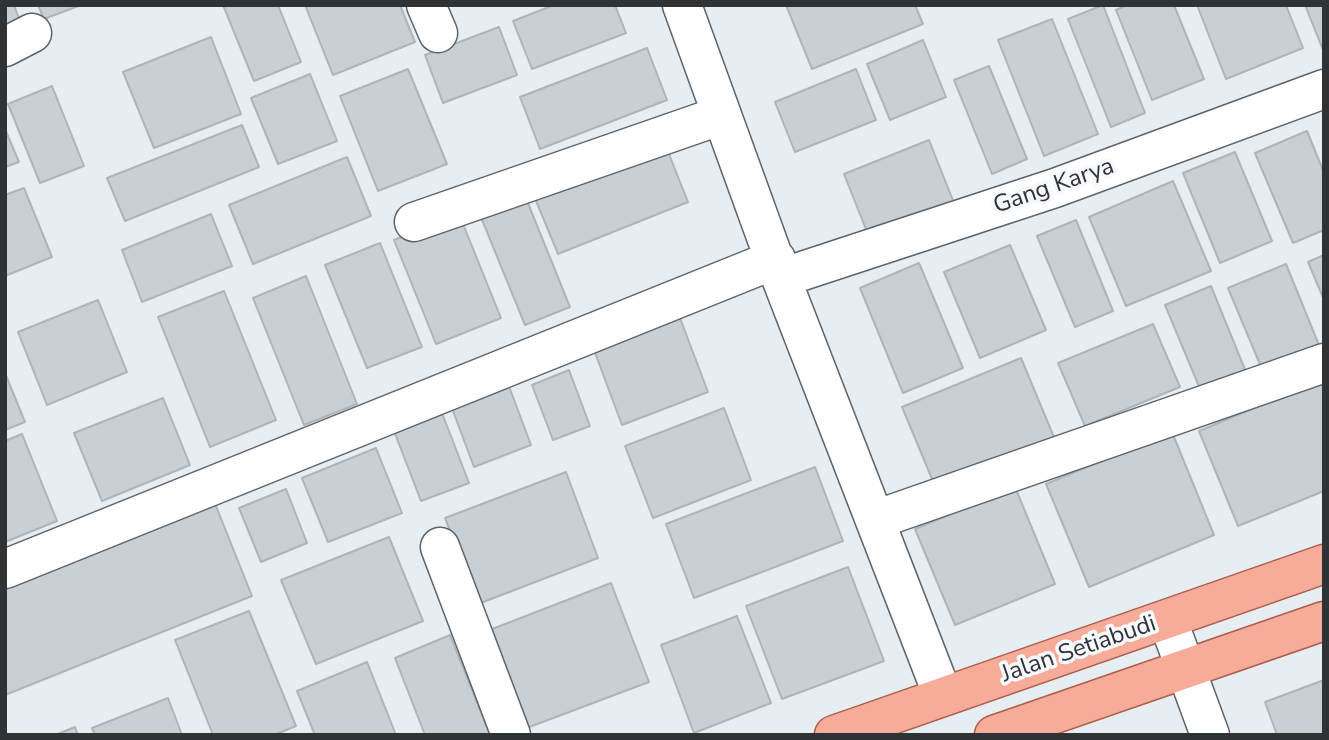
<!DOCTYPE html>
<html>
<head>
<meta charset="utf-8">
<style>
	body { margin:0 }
	#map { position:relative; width:1329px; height:740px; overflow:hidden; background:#e6eef3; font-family:"Nunito Sans",sans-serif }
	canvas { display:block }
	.frame { position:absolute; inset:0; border:7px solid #303335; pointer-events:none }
</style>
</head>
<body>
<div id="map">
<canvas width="1329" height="740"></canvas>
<div class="frame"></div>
</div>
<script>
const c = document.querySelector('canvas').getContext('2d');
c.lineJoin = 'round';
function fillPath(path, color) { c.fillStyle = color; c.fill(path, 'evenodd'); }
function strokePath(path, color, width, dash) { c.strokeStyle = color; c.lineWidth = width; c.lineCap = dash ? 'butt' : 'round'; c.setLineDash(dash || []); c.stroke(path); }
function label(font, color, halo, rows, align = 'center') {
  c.font = font + ' "Nunito Sans",sans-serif'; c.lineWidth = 7; c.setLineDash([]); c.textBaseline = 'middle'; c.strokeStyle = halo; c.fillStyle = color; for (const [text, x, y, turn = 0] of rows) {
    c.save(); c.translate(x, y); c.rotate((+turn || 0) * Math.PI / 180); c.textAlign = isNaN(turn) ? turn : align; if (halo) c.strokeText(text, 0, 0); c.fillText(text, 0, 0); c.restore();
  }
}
const building = new Path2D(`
	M 5,5 L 14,5 L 23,30 L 5,37 Z
	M 38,5 L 81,5 L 44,19 Z
	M 223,5 L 278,5 L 301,62 L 254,81 Z
	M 305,5 L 400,5 L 415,42 L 333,75 Z
	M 554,5 L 615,5 L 626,33 L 532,69 L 513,21 Z
	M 786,5 L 915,5 L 923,24 L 812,69 Z
	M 1103,5 L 1145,113 L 1111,127 L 1068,19 Z
	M 1127,5 L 1174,5 L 1204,79 L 1152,100 L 1116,10 Z
	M 1197,5 L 1286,5 L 1303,48 L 1226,79 Z
	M 1305,5 L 1324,5 L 1324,49 L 1323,50 Z
	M 1052,19 L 1098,134 L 1044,156 L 998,40 Z
	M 499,27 L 517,75 L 443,103 L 425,55 Z
	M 211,37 L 241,114 L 154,148 L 123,72 Z
	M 923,40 L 946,97 L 890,120 L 867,64 Z
	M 647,48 L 667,100 L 540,149 L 520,97 Z
	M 989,66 L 1027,159 L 992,174 L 954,80 Z
	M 408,69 L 447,164 L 378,191 L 340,96 Z
	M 856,69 L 876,120 L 795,152 L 775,102 Z
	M 310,74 L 337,141 L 278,164 L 251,98 Z
	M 52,86 L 84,166 L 40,183 L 8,104 Z
	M 242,125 L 259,167 L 125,221 L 107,178 Z
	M 5,129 L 19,162 L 5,167 Z
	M 1307,131 L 1324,173 L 1324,230 L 1293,243 L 1255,153 Z
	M 663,139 L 688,202 L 558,254 L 532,191 Z
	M 929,140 L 954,203 L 869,237 L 844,174 Z
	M 1235,152 L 1272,241 L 1220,263 L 1183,173 Z
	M 347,157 L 371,216 L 253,264 L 229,205 Z
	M 1173,181 L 1211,271 L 1126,306 L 1089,217 Z
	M 24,188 L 52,257 L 5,276 L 5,195 Z
	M 523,191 L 570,307 L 525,325 L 478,210 Z
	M 211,214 L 232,266 L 142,302 L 122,250 Z
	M 459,214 L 501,318 L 436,344 L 394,240 Z
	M 1076,220 L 1113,311 L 1075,327 L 1037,236 Z
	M 380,243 L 422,347 L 367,368 L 325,265 Z
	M 1010,245 L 1046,330 L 980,358 L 944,272 Z
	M 1324,255 L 1324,300 L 1308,262 Z
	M 919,263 L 963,368 L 903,393 L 860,288 Z
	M 1286,264 L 1321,350 L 1264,374 L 1228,288 Z
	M 306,276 L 357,404 L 304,425 L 253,298 Z
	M 1211,286 L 1248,377 L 1203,396 L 1165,305 Z
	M 224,291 L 276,420 L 210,447 L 158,317 Z
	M 98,300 L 127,372 L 47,405 L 18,332 Z
	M 677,310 L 708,392 L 622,425 L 591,342 Z
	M 1153,324 L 1180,387 L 1085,426 L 1058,363 Z
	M 1021,358 L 1056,442 L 937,491 L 902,407 Z
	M 569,370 L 590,426 L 553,440 L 532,385 Z
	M 5,373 L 25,422 L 5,430 Z
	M 1324,379 L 1324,491 L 1238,526 L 1199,431 Z
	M 507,381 L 531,445 L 474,467 L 450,403 Z
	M 163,398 L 190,465 L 102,501 L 74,433 Z
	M 724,408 L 751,480 L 653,518 L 625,446 Z
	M 442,413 L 469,483 L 421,501 L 394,431 Z
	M 1172,432 L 1214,535 L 1089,587 L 1046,484 Z
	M 22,434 L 57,521 L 5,542 L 5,441 Z
	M 376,448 L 402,513 L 328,542 L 302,478 Z
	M 815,467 L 843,541 L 694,598 L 666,524 Z
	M 566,472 L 598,558 L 478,604 L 445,518 Z
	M 1015,487 L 1055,584 L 955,625 L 915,529 Z
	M 286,489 L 307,543 L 261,562 L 239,508 Z
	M 212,496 L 252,596 L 5,695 L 5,579 Z
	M 389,537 L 423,621 L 316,664 L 281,580 Z
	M 848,567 L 884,661 L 782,699 L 746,606 Z
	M 611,583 L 649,682 L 524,729 L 487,631 Z
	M 249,611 L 296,726 L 274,735 L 213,735 L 175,640 Z
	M 737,616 L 771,703 L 694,733 L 661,645 Z
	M 450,635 L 490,735 L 425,735 L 395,658 Z
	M 367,662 L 396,735 L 315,735 L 297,691 Z
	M 1324,680 L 1324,735 L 1277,735 L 1265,702 Z
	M 168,698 L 182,735 L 95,735 L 92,728 Z
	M 75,727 L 78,735 L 55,735 Z`);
fillPath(building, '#c8cfd5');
strokePath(building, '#aeb5ba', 2);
const minor = new Path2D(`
	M 426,5 L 438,33
	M 682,5 L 781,278 L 943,696
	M 5,47 L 32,33
	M 414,222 L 722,115
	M 781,278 L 1055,188 L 1324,89
	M 875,520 L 1324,363
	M 440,547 L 511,735
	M 5,569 L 776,259`);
const tertiary = new Path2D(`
	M 1168,621 L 1210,735`);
const primary = new Path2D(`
	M 834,735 L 1324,564
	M 994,735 L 1324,621`);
strokePath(minor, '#5d6469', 41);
strokePath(tertiary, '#5d6469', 41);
strokePath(primary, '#ad5d4a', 41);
strokePath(minor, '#fff', 38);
strokePath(tertiary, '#fff', 38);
strokePath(primary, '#f7ac9a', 38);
label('24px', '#303335', '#f6fafe', [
	["Gang Karya",1054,187,-19],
	["Jalan Setiabudi",1079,650,-19]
]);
</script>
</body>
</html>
